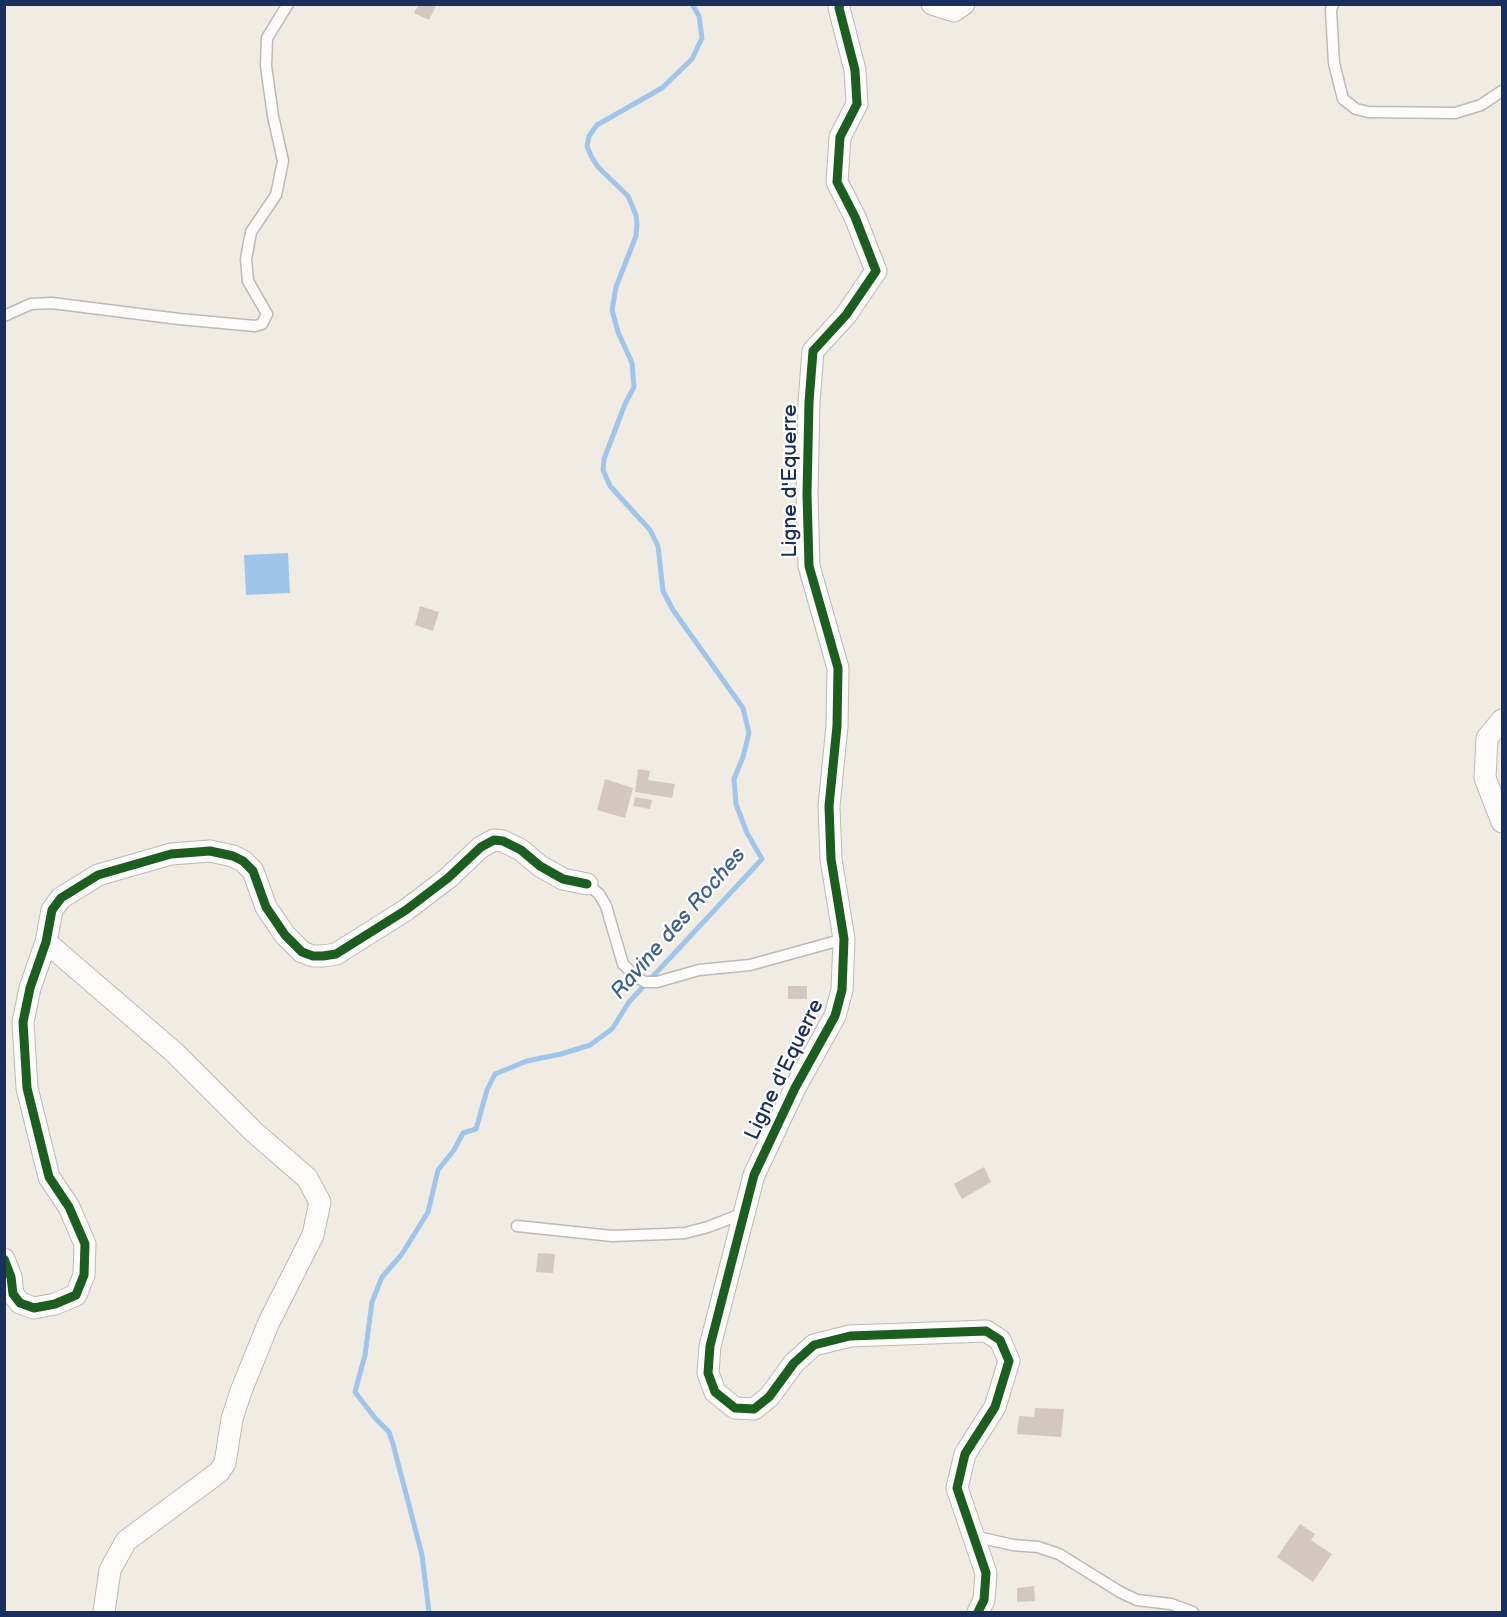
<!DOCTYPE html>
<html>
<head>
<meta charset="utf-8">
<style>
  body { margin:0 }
  #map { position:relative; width:1507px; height:1617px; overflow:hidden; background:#f0ece4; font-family:"Balsamiq Sans",sans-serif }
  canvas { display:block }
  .frame { position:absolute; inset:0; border:6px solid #1b2f5e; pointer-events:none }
</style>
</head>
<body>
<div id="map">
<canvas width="1507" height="1617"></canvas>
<div class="frame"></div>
</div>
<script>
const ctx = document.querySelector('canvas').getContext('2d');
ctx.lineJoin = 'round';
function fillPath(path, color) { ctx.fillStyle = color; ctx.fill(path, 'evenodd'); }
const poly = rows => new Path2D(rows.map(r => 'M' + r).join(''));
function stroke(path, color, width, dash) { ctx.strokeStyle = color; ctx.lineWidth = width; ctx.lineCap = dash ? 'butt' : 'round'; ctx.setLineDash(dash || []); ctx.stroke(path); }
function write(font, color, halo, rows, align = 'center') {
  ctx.font = font + ' "Balsamiq Sans",sans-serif'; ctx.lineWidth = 4.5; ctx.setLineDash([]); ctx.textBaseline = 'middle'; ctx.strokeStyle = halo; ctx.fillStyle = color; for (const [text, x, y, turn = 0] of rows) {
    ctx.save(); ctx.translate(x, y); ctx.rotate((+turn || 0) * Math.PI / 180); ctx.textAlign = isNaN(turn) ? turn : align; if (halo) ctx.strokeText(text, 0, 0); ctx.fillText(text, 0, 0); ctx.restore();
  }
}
fillPath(poly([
  [288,553,290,593,246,595,244,555]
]), '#9fc6ea');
stroke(poly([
  [429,1612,422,1555,393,1444,389,1432,375,1418,355,1392,365,1355,372,1302,382,1277,402,1254,428,1212,438,1170,454,1150,463,1133,476,1129,487,1090,495,1074,527,1061,561,1054,590,1045,612,1029,629,1002,762,859,747,833,736,804,734,779,743,757,749,733,743,708,673,610,663,591,658,546,650,530,610,486,603,470,604,459,625,404,634,387,632,363,618,332,612,310,616,287,636,236,637,224,636,215,628,196,598,167,591,156,587,146,589,136,597,125,662,88,692,59,702,38,699,16,692,4]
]), '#9fc6ea', 5);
fillPath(poly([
  [419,4,437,4,429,20,414,13],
  [420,606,439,612,433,631,415,625],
  [638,769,650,771,648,780,675,784,672,798,635,792],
  [605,779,633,788,625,818,597,810],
  [635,797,652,800,650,809,633,806],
  [788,986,807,986,807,999,788,999],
  [984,1167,991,1182,962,1199,954,1184],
  [538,1253,555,1254,553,1273,536,1272],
  [1035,1408,1064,1409,1061,1437,1017,1434,1019,1416,1034,1417],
  [1300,1524,1315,1534,1311,1540,1332,1554,1313,1582,1277,1557],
  [1034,1586,1035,1601,1017,1602,1017,1588]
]), '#d3c8bf');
const service = poly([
  [1333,4,1331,10,1334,63,1343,99,1356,109,1368,112,1455,113,1481,105,1502,91],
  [4,316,31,304,52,303,179,319,255,326,262,324,267,314,248,281,246,259,251,232,276,195,283,161,273,116,266,66,267,38,288,4],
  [587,884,599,894,606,906,623,964,636,977,645,982,657,982,699,970,750,965,844,939],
  [517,1226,612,1236,665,1234,685,1233,708,1227,744,1213],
  [973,1536,1013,1545,1038,1547,1059,1554,1120,1592,1137,1600,1171,1604,1193,1612]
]);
const minor = poly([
  [840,4,839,8,855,70,857,104,840,137,837,182,855,217,876,271,846,315,813,351,809,402,807,494,809,566,838,668,837,726,829,806,831,859,844,939,842,990,835,1016,795,1088,754,1175,710,1346,708,1373,715,1392,735,1408,754,1409,769,1397,794,1363,814,1345,850,1336,986,1331,1000,1340,1009,1361,995,1407,965,1454,957,1488,986,1573,984,1600,978,1612],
  [932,4,954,11,964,4],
  [1502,720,1487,738,1485,778,1502,822],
  [46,942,175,1053,254,1132,307,1178,320,1202,313,1235,269,1322,241,1391,232,1419,225,1463,219,1472,126,1541,110,1570,104,1612],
  [4,1259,11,1277,13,1294,20,1303,34,1308,55,1304,76,1295,84,1275,85,1244,69,1207,49,1177,27,1088,23,1022,30,988,46,942,52,910,61,898,98,875,171,854,210,851,233,856,243,861,253,871,266,907,285,935,302,952,313,956,323,956,336,954,406,910,448,878,481,847,494,840,503,841,521,850,540,866,563,879,587,884]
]);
stroke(service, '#bbbaba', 13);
stroke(minor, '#bbbaba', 23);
stroke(service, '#fdfcfb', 10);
stroke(minor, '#fdfcfb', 21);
stroke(poly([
  [840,4,839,8,855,70,857,104,840,137,837,182,855,217,876,271,846,315,813,351,809,402,807,494,809,566,838,668,837,726,829,806,831,859,844,939,842,990,835,1016,795,1088,754,1175,710,1346,708,1373,715,1392,735,1408,754,1409,769,1397,794,1363,814,1345,850,1336,986,1331,1000,1340,1009,1361,995,1407,965,1454,957,1488,986,1573,984,1600,978,1612],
  [4,1259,11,1277,13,1294,20,1303,34,1308,55,1304,76,1295,84,1275,85,1244,69,1207,49,1177,27,1088,23,1022,30,988,46,942,52,910,61,898,98,875,171,854,210,851,233,856,243,861,253,871,266,907,285,935,302,952,313,956,323,956,336,954,406,910,448,878,481,847,494,840,503,841,521,850,540,866,563,879,587,884]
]), '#1b5e20', 9);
write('21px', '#1b2f5e', '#fff', [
  ["Ligne d'Equerre",791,481,-90],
  ["Ligne d'Equerre",785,1070,-64]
]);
write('italic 22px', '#3d5e90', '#fff', [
  ["Ravine des Roches",679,924,-49]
]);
</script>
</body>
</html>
